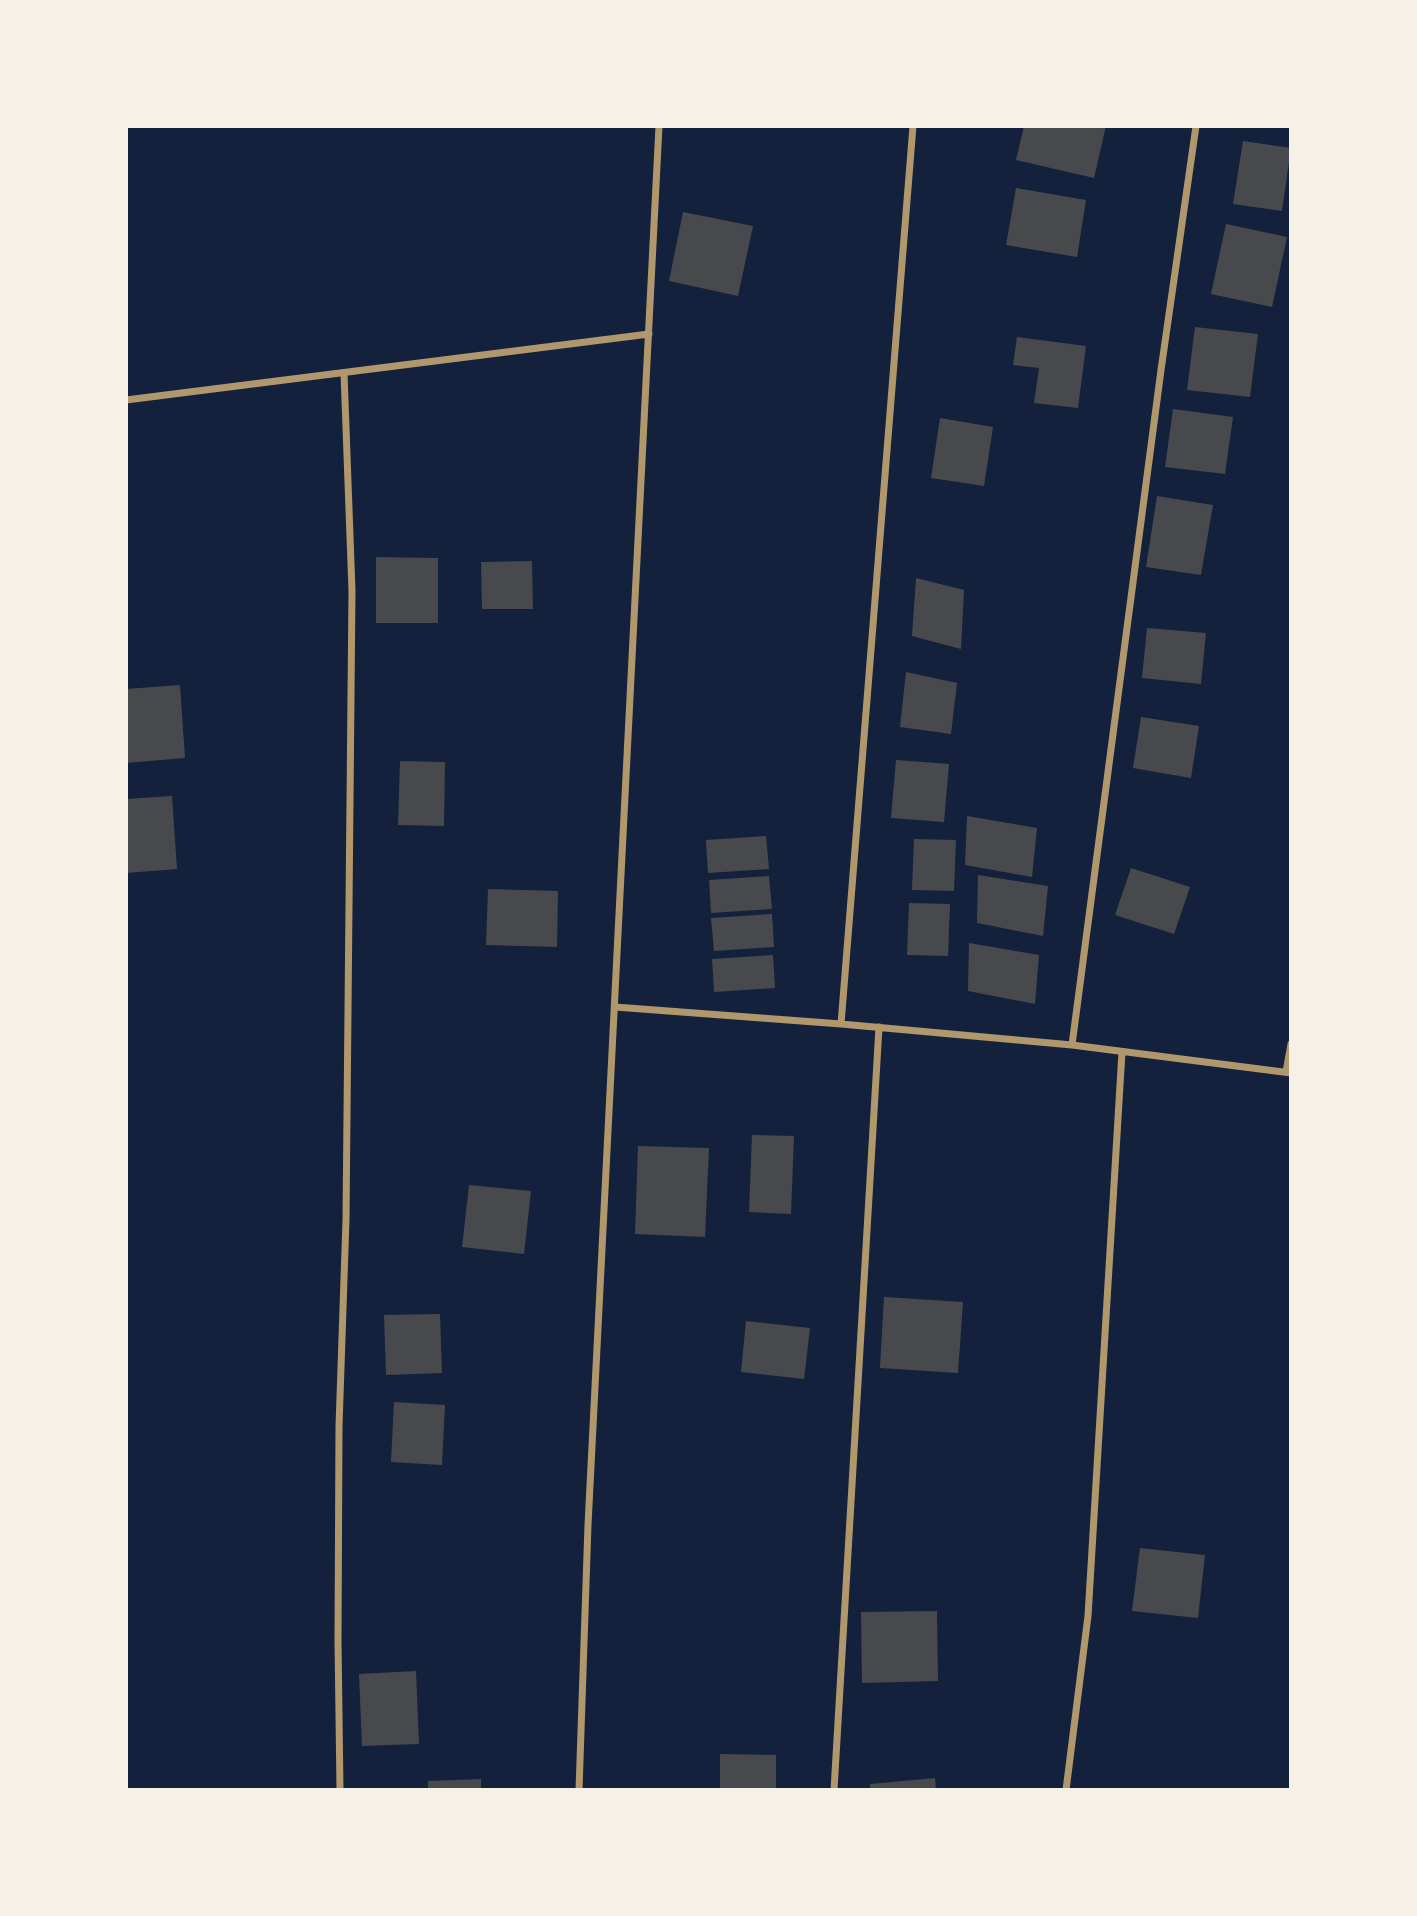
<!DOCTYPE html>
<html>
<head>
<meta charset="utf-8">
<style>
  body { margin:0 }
  #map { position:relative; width:1417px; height:1916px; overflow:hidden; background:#14213d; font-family:Quicksand,sans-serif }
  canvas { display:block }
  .frame { position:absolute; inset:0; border:128px solid #f6f1e7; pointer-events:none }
</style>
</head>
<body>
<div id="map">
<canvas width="1417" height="1916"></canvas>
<div class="frame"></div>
</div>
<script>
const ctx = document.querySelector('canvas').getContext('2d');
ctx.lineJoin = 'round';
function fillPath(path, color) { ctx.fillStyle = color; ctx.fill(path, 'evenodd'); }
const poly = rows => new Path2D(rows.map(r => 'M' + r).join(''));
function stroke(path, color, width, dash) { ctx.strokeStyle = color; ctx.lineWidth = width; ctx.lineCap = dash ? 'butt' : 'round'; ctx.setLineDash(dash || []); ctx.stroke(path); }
fillPath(poly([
  [1024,126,1106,126,1094,178,1016,160],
  [1243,141,1291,148,1282,211,1233,204],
  [1016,188,1086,200,1077,257,1006,245],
  [683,212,753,226,738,296,669,281],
  [1226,224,1287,237,1272,307,1211,294],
  [1195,327,1258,334,1250,397,1187,390],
  [1017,337,1086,346,1078,408,1034,403,1039,368,1013,365],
  [1173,409,1233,417,1225,474,1165,467],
  [940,418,993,427,984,486,931,478],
  [1157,496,1213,505,1201,575,1146,567],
  [376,557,438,558,438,623,376,623],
  [532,561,533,609,482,609,481,562],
  [916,578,964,590,961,649,912,636],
  [1147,628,1206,633,1201,684,1142,678],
  [906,672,957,683,951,734,900,727],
  [180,685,185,758,126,763,126,689],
  [1141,717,1199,726,1191,778,1133,768],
  [896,760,949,764,944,822,891,818],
  [400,761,445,762,444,826,398,825],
  [172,796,177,869,126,873,126,799],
  [967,816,1037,828,1032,877,965,865],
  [766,836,769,869,708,873,706,840],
  [914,839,956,840,954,891,912,890],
  [1131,868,1190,887,1174,934,1115,915],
  [978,875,1048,886,1043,936,977,923],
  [769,876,772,909,711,913,709,880],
  [488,889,558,891,557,947,486,945],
  [909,903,950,904,948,956,907,955],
  [772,914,774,947,714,951,711,918],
  [969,943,1039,955,1035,1004,968,991],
  [773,955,775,988,714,992,712,959],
  [752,1135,794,1136,791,1214,749,1212],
  [638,1146,709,1148,705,1237,635,1234],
  [469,1185,531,1191,524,1254,462,1247],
  [884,1297,963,1302,958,1373,880,1368],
  [440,1314,442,1373,386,1375,384,1315],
  [746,1321,810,1328,804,1379,741,1372],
  [394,1402,445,1405,442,1465,391,1462],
  [1140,1548,1205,1555,1198,1618,1132,1611],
  [937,1611,938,1681,862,1683,861,1612],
  [416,1671,419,1744,362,1746,359,1674],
  [720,1754,776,1755,776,1790,720,1790],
  [935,1778,936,1790,870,1790,870,1784],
  [481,1779,481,1790,428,1790,428,1781]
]), '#48494c');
stroke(poly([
  [126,400,649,334],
  [615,1007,841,1024,1072,1045,1291,1073],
  [841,1024,913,126],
  [1072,1045,1161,370,1196,126],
  [1286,1072,1291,1044],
  [340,1790,338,1641,339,1426,346,1220,352,591,344,373],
  [579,1790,588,1525,659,126],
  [834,1790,879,1027],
  [1066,1790,1088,1616,1122,1052]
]), '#b1986c', 7);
</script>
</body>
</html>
